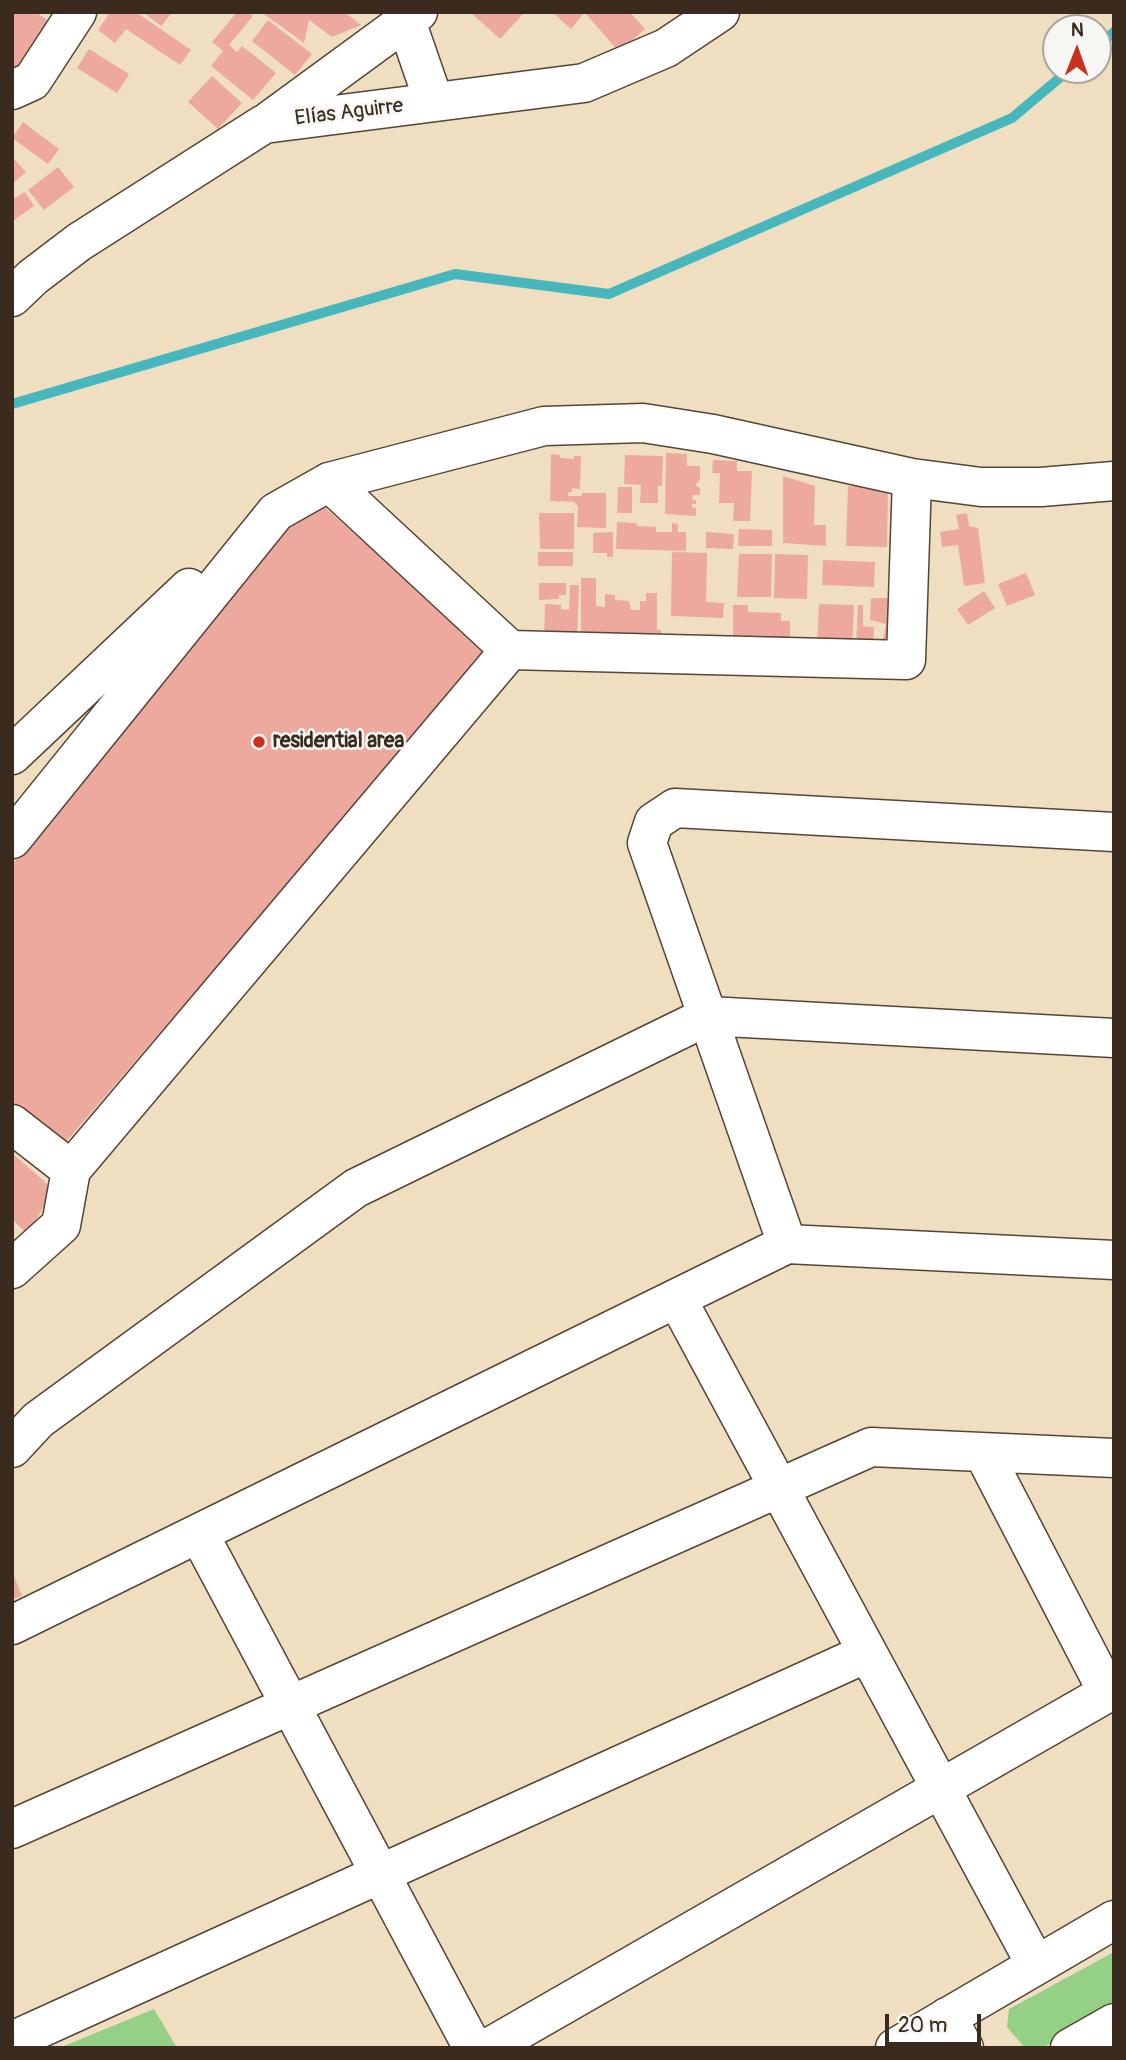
<!DOCTYPE html>
<html>
<head>
<meta charset="utf-8">
<style>
  body { margin:0 }
  #map { position:relative; width:1126px; height:2060px; overflow:hidden; background:#efdfc0; font-family:Pangolin,sans-serif }
  canvas { display:block }
  .frame { position:absolute; inset:0; border:14px solid #3b2a1e; pointer-events:none }
  .north { position:absolute; left:1042px; top:14px; width:70px; height:70px; box-sizing:border-box; background:#f6f6f2; border:2px solid #aba49d; border-radius:50%; rotate:1deg; font-size:19px; font-weight:700; line-height:28px; text-align:center; color:#3b2a1e }
  .north::after { content:''; display:block; margin:auto; width:24px; height:32px; background:#c8321e; clip-path:polygon(50% 0,100% 100%,50% 72%,0 100%) }
  .scale { position:absolute; left:885px; top:2014px; width:96px; height:32px; box-sizing:border-box; border:4px solid #3b2a1e; border-top:0; padding-left:9px; font-size:21px; line-height:24px; white-space:nowrap; color:#3b2a1e; -webkit-text-stroke:5px #f6f6f2; paint-order:stroke }
</style>
</head>
<body>
<div id="map">
<canvas width="1126" height="2060"></canvas>
<div class="frame"></div>
<div class="north">N</div>
<div class="scale">20 m</div>
</div>
<script>
const ctx = document.querySelector('canvas').getContext('2d');
ctx.lineJoin = 'round';
function fillPath(path, color) { ctx.fillStyle = color; ctx.fill(path, 'evenodd'); }
const poly = rows => new Path2D(rows.map(r => 'M' + r).join(''));
function stroke(path, color, width, dash) { ctx.strokeStyle = color; ctx.lineWidth = width; ctx.lineCap = dash ? 'butt' : 'round'; ctx.setLineDash(dash || []); ctx.stroke(path); }
function write(font, color, halo, rows, align = 'center') {
  ctx.font = font + ' Pangolin,sans-serif'; ctx.lineWidth = 5; ctx.setLineDash([]); ctx.textBaseline = 'middle'; ctx.strokeStyle = halo; ctx.fillStyle = color; for (const [text, x, y, turn = 0] of rows) {
    ctx.save(); ctx.translate(x, y); ctx.rotate((+turn || 0) * Math.PI / 180); ctx.textAlign = isNaN(turn) ? turn : align; if (halo) ctx.strokeText(text, 0, 0); ctx.fillText(text, 0, 0); ctx.restore();
  }
}
fillPath(poly([
  [1114,1952,1114,2007,1042,2048,1025,2048,1007,2027,1009,2009],
  [154,2009,177,2048,59,2048]
]), '#94d085');
stroke(poly([
  [1098,46,1114,32],
  [12,404,455,274,609,294,1012,118,1069,70]
]), '#47b7bd', 10);
fillPath(poly([
  [12,12,35,12,52,23,23,71,12,65],
  [110,12,136,12,191,50,180,65,126,29,115,43,98,30],
  [143,12,168,12,171,14,161,26],
  [237,12,248,12,253,16,229,45,237,52,242,46,276,73,253,100,211,66,223,51,212,42],
  [261,12,345,12,361,25,332,37,309,20,304,43],
  [470,12,525,12,500,39],
  [552,12,585,12,571,29],
  [588,12,630,12,645,29,619,52,586,14],
  [268,20,312,54,295,75,252,41],
  [89,49,129,74,117,93,77,68],
  [212,76,242,103,218,129,188,102],
  [23,122,59,149,48,164,12,138],
  [15,160,26,172,12,184,12,163],
  [58,167,74,187,44,210,28,190],
  [25,192,34,206,14,220,12,200],
  [666,453,687,454,687,466,700,466,700,480,695,485,700,488,700,495,693,495,692,500,696,500,696,504,692,504,692,507,696,508,696,516,665,514],
  [551,454,560,455,560,458,574,459,574,456,581,456,580,489,572,488,572,492,568,492,568,496,582,496,582,493,606,493,606,528,577,527,578,505,575,505,575,502,550,501],
  [625,455,663,456,662,486,658,486,658,503,640,503,641,485,624,484],
  [713,460,737,461,737,471,752,471,750,521,733,521,734,503,719,503,720,473,712,473],
  [783,476,815,486,814,525,826,525,826,546,783,543],
  [848,486,888,487,887,547,846,546],
  [618,487,632,487,632,513,617,513],
  [323,506,489,650,58,1151,12,1109,12,866,32,834,285,524],
  [539,513,574,513,574,549,540,549],
  [967,513,969,526,978,528,985,583,964,586,958,545,942,547,940,532,959,529,956,515],
  [617,522,636,523,637,526,656,527,656,532,672,532,672,523,678,524,678,532,686,532,686,551,616,549],
  [739,529,772,530,772,546,738,546],
  [613,532,613,557,607,557,607,553,593,553,593,533],
  [706,532,734,534,733,549,706,548],
  [538,552,573,552,573,566,538,566],
  [672,552,707,553,706,602,724,603,723,618,671,616],
  [739,554,772,554,771,597,737,597],
  [775,554,808,555,807,599,774,598],
  [823,560,875,562,874,587,822,585],
  [1026,573,1035,595,1007,606,998,584],
  [581,578,596,578,596,606,605,607,605,594,615,595,615,600,629,601,631,610,640,610,640,601,646,601,646,593,657,593,657,630,661,630,661,648,581,645],
  [539,583,566,583,566,595,559,595,559,599,539,600],
  [570,585,579,585,577,643,544,643,545,604,561,605,561,609,569,610],
  [984,591,995,608,968,625,957,609],
  [871,598,895,598,893,640,883,639,886,624,870,620],
  [819,604,854,605,852,649,817,647],
  [733,605,748,605,748,612,781,613,781,621,790,621,790,642,733,641],
  [858,605,863,605,863,626,874,627,873,646,856,645],
  [12,1153,53,1189,28,1235,12,1219],
  [12,1571,22,1596,12,1599]
]), '#eea99f');
const minor = poly([
  [406,21,434,102],
  [12,90,32,81,77,12],
  [269,121,418,12],
  [12,297,33,277,79,242,264,124,584,83,666,48,720,12],
  [329,482,510,650],
  [12,755,189,588],
  [12,839,276,512,329,482,544,426,643,423,713,434,912,478,981,487,1041,487,1114,481],
  [12,1124,71,1170,510,650,906,660,912,478],
  [787,1244,647,843,654,822,675,808,1114,832],
  [12,1269,61,1225,71,1170],
  [677,1299,1036,1965],
  [12,1448,38,1420,356,1188,708,1016,1114,1038],
  [983,1452,1108,1693],
  [199,1534,473,2048],
  [12,1625,787,1244,1114,1260],
  [12,1829,871,1447,1114,1458],
  [947,2017,964,2048],
  [12,2041,867,1653],
  [488,2048,1114,1689],
  [895,2048,1114,1920],
  [1070,2048,1114,2023]
]);
stroke(minor, '#564536', 41);
stroke(minor, '#fff', 38);
for (const [x, y, r, color] of [
  [259,742,7,"#c8321e"]
]) { const dot = new Path2D(); dot.arc(x, y, r, 0, 2 * Math.PI); ctx.fillStyle = color; ctx.fill(dot); stroke(dot, '#f6f6f2', 2.5); }
write('21px', '#3b2a1e', '#f6f6f2', [
  ["Elías Aguirre",349,113,-7]
]);
write('bold 21px', '#3b2a1e', '#f6f6f2', [
  ["residential area",273,742]
], 'left');
</script>
</body>
</html>
